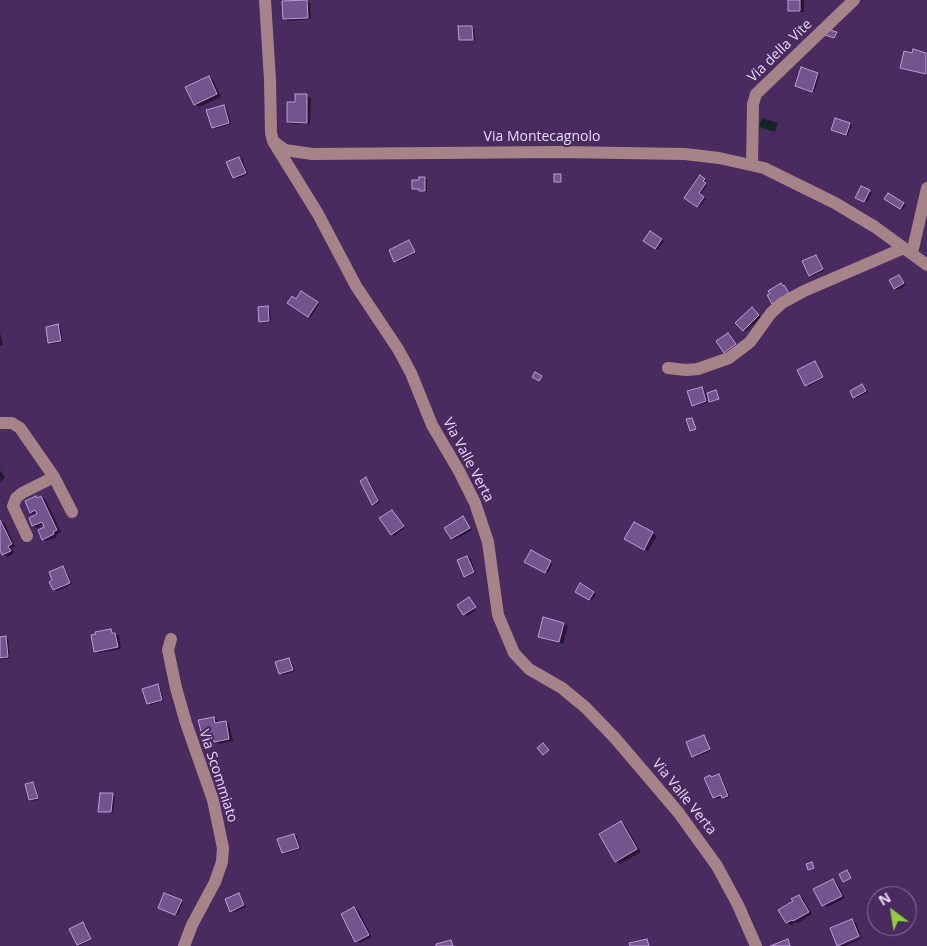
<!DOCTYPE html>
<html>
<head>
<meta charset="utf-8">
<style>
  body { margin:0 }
  #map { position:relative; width:927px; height:946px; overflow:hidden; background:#4a2b60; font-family:"Open Sans",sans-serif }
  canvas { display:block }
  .north { position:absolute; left:867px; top:886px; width:50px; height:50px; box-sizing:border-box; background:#4a2b60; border:1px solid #8a719d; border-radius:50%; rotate:329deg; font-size:14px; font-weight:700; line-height:20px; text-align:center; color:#ead9f9 }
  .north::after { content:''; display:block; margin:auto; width:18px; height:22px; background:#92cd3f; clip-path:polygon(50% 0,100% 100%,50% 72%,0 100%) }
</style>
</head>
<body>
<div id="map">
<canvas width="927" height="946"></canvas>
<div class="north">N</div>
</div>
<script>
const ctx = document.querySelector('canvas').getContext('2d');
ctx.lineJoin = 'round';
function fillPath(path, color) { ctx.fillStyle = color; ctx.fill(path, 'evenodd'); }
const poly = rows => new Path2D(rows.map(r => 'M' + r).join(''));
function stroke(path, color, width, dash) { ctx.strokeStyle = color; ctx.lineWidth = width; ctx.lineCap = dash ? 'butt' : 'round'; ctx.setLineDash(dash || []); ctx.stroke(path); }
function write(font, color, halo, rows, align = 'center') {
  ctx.font = font + ' "Open Sans",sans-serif'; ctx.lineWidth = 4.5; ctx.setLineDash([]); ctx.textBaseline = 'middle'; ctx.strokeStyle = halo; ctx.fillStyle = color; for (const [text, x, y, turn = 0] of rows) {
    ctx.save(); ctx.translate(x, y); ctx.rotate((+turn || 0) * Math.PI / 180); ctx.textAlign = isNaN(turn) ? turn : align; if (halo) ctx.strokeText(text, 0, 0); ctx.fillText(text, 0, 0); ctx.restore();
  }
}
fillPath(poly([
  [762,118,778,123,775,132,759,127]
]), '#122624');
fillPath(poly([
  [789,0,804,0,804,12,793,12,789,10],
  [306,1,310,3,311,19,288,21,284,18],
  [472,27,474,29,475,40,460,39],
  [925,54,927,55,927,75,901,67],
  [802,69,820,75,814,92,798,86],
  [209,78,213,80,221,97,199,107,195,104],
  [296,95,307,96,311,98,310,124,292,124,288,122,296,103],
  [224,106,226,107,231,124,215,129,213,127],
  [849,124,852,125,848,135,835,131],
  [239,158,242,159,248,174,236,179,234,177],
  [700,177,707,181,705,184,707,185,700,195,706,199,699,207,685,198],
  [425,178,427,179,427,192,423,192,420,189,414,188],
  [861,187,872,193,867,202,857,197],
  [889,194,906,205,903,209,886,198],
  [650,232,664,241,658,250,645,241],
  [409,242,411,243,416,253,398,262,395,261],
  [816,256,818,257,824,271,812,276,810,275],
  [899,276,906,285,898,290,895,288],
  [301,293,319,304,311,317,289,303,296,300],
  [267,308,270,309,271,322,262,323,260,321],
  [754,310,761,317,746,331,743,330],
  [58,326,60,327,63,342,52,344,50,343],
  [0,332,3,345,0,346],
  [728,335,738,346,727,353,725,352],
  [815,363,817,364,824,378,809,386,806,385],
  [862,385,868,392,857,398,854,397],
  [702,388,704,390,706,395,717,392,719,399,711,402,707,399,708,402,696,406,693,405],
  [0,470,5,478,0,482],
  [366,479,369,480,380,503,375,505,373,504],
  [41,497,45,499,61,532,56,535,57,537,47,541,43,539,46,528,44,524,37,528,33,525,37,515,31,512,38,498],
  [392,511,405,528,394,536,392,534],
  [463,518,472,530,454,540,452,538],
  [1,521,5,524,15,546,11,548,14,553,8,557,3,554,0,547],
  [634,523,657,536,648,551,626,539],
  [531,552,553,563,548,573,526,562],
  [467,557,470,558,476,573,467,577,465,576],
  [63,567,65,569,72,584,57,591,54,589],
  [580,585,596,594,592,600,577,591],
  [469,599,476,610,467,616,458,605],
  [564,624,568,626,563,644,540,636],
  [111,631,119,636,121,649,99,653,95,651],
  [5,637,8,638,10,658,0,660,0,638],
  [289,659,291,661,295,671,283,675,280,673],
  [158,686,160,687,164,701,150,705,148,703],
  [214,718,218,721,218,724,225,722,229,724,233,741,219,744,215,739,208,741,204,739],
  [704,736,706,738,711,751,696,757,693,756],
  [719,775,721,777,730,797,726,799,723,796,716,799,714,798,712,778],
  [33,783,35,784,39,799,33,801,30,800],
  [101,794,115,796,113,813,99,811],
  [621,823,625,825,641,852,620,864,616,861,600,835],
  [294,835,297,836,301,849,285,854,283,853],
  [833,880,837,883,845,898,827,907,823,905],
  [239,894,241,895,246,907,234,912,231,911],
  [799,896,803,898,812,914,798,923,796,922,791,925,786,922,794,902],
  [181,901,183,902,178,915,162,908],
  [354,908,358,910,372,937,360,943,356,941],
  [852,920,856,923,861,934,839,943,839,945,838,945],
  [83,924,86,925,92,940,80,945,78,944],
  [862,937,863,938,845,946,840,946]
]), '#0007');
const building = poly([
  [307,0,308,18,283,19,282,1,307,0],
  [788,0,800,0,800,11,788,11,788,0],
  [458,26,472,26,473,40,459,40,458,26],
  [827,29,837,32,834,38,825,35,827,29],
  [913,49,926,53,926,74,900,68,904,51,912,53,913,49],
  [801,67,818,73,812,92,795,86,801,67],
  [209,76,217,94,194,105,185,87,209,76],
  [295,94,307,94,307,123,287,122,287,102,295,102,295,94],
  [224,105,229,123,212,128,206,110,224,105],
  [835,118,850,123,846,135,831,130,835,118],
  [239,157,246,173,233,178,226,162,239,157],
  [554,174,561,174,561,182,554,182,554,174],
  [700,175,705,179,703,181,706,183,699,193,704,197,697,207,684,198,700,175],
  [419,177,425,177,425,191,419,191,419,189,412,189,412,180,419,180,419,177],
  [861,186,870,190,864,202,855,198,861,186],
  [888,193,904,203,900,209,884,199,888,193],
  [650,231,662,239,655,249,643,241,650,231],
  [409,240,415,252,394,262,389,250,409,240],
  [816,255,823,269,809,276,802,261,816,255],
  [899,275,904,283,894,289,889,280,899,275],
  [781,283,783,286,784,285,789,293,772,304,767,295,770,294,768,291,781,283],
  [301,291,318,302,308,317,287,303,292,296,296,299,301,291],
  [268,306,269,321,259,322,258,307,268,306],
  [752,307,759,315,743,331,735,323,752,307],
  [58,324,61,341,48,343,46,327,58,324],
  [728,333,736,344,724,353,716,341,728,333],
  [815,361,823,377,805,386,797,370,815,361],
  [535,372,542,376,539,381,532,377,535,372],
  [862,384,866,391,853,398,850,391,862,384],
  [702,387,706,401,692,406,687,391,702,387],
  [716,390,719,399,709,402,707,393,716,390],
  [692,418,696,429,690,431,686,419,692,418],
  [366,477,378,501,372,505,360,481,366,477],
  [36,496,37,498,41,496,57,530,53,532,54,534,42,540,38,530,44,527,42,522,32,526,29,518,37,514,35,510,30,513,25,501,36,496],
  [392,510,404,526,391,535,379,518,392,510],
  [463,516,470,528,451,539,444,528,463,516],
  [0,520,12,544,8,546,11,551,2,555,0,550,0,520],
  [634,522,653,532,644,550,624,539,634,522],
  [531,550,551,561,545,573,524,562,531,550],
  [467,556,474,572,464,577,457,560,467,556],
  [63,566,70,583,53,590,49,582,52,580,49,572,63,566],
  [580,583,594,592,589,600,575,592,580,583],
  [469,597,476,607,463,615,457,605,469,597],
  [543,617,564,623,559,642,538,637,543,617],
  [111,629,112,633,115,633,118,647,94,652,91,635,96,634,95,632,111,629],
  [6,636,8,657,0,658,0,637,6,636],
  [289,658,293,670,279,674,275,662,289,658],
  [158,684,162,700,147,704,142,689,158,684],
  [214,717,215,723,226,721,229,739,214,742,213,737,203,739,198,720,214,717],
  [704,735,710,749,692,757,686,742,704,735],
  [543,743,549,750,543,755,537,748,543,743],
  [719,774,728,796,722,798,721,795,713,798,704,778,710,775,711,777,719,774],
  [33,782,38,798,29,800,25,784,33,782],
  [100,793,113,793,111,812,98,812,100,793],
  [621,821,637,849,615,862,599,834,621,821],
  [294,834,299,848,282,853,277,839,294,834],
  [812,862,814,868,808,870,806,864,812,862],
  [847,870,851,878,843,882,839,874,847,870],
  [833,879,842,896,822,906,813,889,833,879],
  [164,893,182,900,175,915,158,908,164,893],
  [239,893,244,905,230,912,225,899,239,893],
  [799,895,809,912,793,921,792,920,786,923,778,910,793,901,791,899,799,895],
  [354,907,369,935,355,942,341,914,354,907],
  [852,919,859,936,837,946,830,928,852,919],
  [83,922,91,939,77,945,69,929,83,922],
  [647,939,649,946,630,946,629,943,647,939],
  [788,939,790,946,770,946,788,939],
  [451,940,453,946,436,946,436,944,451,940]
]);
fillPath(building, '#74548d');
stroke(building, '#be9cda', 1);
stroke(poly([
  [265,0,270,80,271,133,273,141,285,150,312,154,560,152,685,154,719,158,764,168,835,203,875,227,927,265],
  [273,141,318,214,356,286,398,349,411,373,432,425,459,471,475,503,488,542,498,615,514,653,529,669,562,688,585,707,615,738,678,812,717,866,738,905,756,946],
  [752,165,753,104,756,94,854,0],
  [912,253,927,188],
  [668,368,686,370,698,369,729,358,750,342,771,313,782,303,804,291,904,248],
  [0,423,12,423,20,428,54,477],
  [27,536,13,506,16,498,22,493,54,477,72,512],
  [171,639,168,650,176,688,186,723,213,800,223,848,222,862,215,882,192,925,184,946]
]), '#a68388', 12);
write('14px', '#ead9f9', '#4a2b60', [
  ["Via della Vite",780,51,-44],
  ["Via Montecagnolo",542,137],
  ["Via Valle Verta",468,460,62],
  ["Via Scommiato",218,776,72],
  ["Via Valle Verta",684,797,51]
]);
</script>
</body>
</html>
